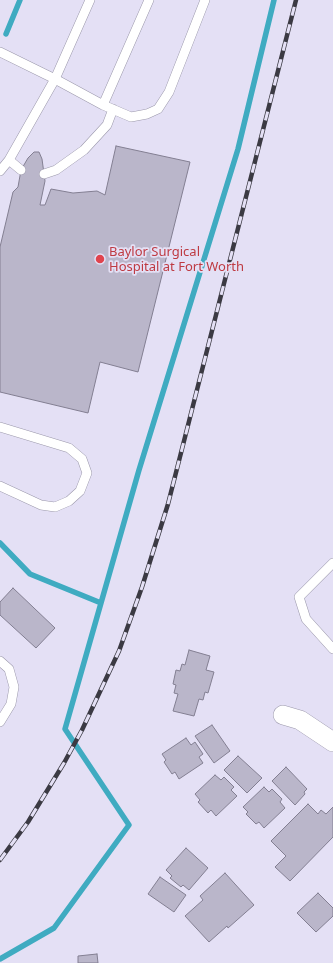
<!DOCTYPE html>
<html>
<head>
<meta charset="utf-8">
<style>
  body { margin:0 }
  canvas { display:block; background:#e4e0f5 }
</style>
</head>
<body>
<canvas width="333" height="963"></canvas>
<script>
const ctx = document.querySelector('canvas').getContext('2d');
ctx.lineJoin = 'round';
const poly = rows => new Path2D(rows.map(r => 'M' + r).join(''));
function stroke(path, color, width, dash) { ctx.strokeStyle = color; ctx.lineWidth = width; ctx.lineCap = dash ? 'butt' : 'round'; ctx.setLineDash(dash || []); ctx.stroke(path); }
function fillPath(path, color) { ctx.fillStyle = color; ctx.fill(path, 'evenodd'); }
function write(font, color, halo, rows, align = 'center') {
  ctx.font = font + ' "Noto Sans",sans-serif'; ctx.lineWidth = 3.5; ctx.setLineDash([]); ctx.textBaseline = 'middle'; ctx.strokeStyle = halo; ctx.fillStyle = color; for (const [text, x, y, turn = 0] of rows) {
    ctx.save(); ctx.translate(x, y); ctx.rotate((+turn || 0) * Math.PI / 180); ctx.textAlign = isNaN(turn) ? turn : align; if (halo) ctx.strokeText(text, 0, 0); ctx.fillText(text, 0, 0); ctx.restore();
  }
}
stroke(poly([
  [6,34,20,0],
  [0,543,30,574,101,603,65,729,129,825,54,928,0,959],
  [101,603,139,470,238,149,274,0]
]), '#3fabc1', 5.5);
const building = poly([
  [116,146,190,162,138,372,100,362,88,413,0,392,0,247,13,192,18,187,21,170,28,158,34,152,39,152,42,159,45,181,40,205,45,205,51,189,73,193,97,191,105,195,116,146],
  [13,588,55,628,36,648,0,615,0,602,13,588],
  [189,650,210,656,206,670,214,672,208,693,205,692,203,700,199,699,194,716,173,711,178,694,174,693,176,685,173,684,176,670,180,671,182,664,185,665,189,650],
  [212,725,230,751,214,763,195,736,212,725],
  [186,738,191,745,195,742,203,754,199,757,203,763,179,779,175,772,172,774,164,762,166,760,162,754,186,738],
  [238,756,262,778,247,793,224,770,238,756],
  [286,767,307,789,304,792,305,794,295,805,272,781,286,767],
  [215,775,221,780,224,777,234,787,231,790,237,796,216,816,211,810,208,813,198,802,200,800,195,794,215,775],
  [264,787,269,792,272,789,282,799,280,802,285,808,264,828,259,822,256,824,246,814,248,812,243,807,264,787],
  [308,804,318,814,321,810,326,814,333,807,333,837,290,881,275,867,286,856,271,841,308,804],
  [186,848,208,868,189,890,183,885,181,887,170,878,172,876,166,870,186,848],
  [225,873,254,905,228,928,227,926,209,942,185,916,203,900,200,896,225,873],
  [160,877,186,895,174,912,148,894,160,877],
  [318,893,333,908,333,916,316,932,297,913,318,893],
  [97,954,98,963,78,963,78,956,97,954]
]);
fillPath(building, '#bab6ca');
stroke(building, '#837f92', 1);
const lane = poly([
  [0,52,55,79,103,105,131,117,147,114,158,109,169,92,205,0],
  [103,105,149,0],
  [9,160,21,170],
  [0,171,9,160,55,79,90,0],
  [44,174,56,170,84,150,107,125,113,109],
  [0,427,69,448,82,459,87,473,80,491,69,501,55,507,41,505,0,486],
  [333,563,299,597,306,619,333,649],
  [0,661,9,669,14,687,11,704,0,722]
]);
const street = poly([
  [283,715,300,720,333,742]
]);
stroke(lane, '#9b98ab', 10);
stroke(street, '#9b98ab', 20);
stroke(lane, '#fff', 9);
stroke(street, '#fff', 19);
const rail = poly([
  [0,860,28,822,64,763,82,730,119,651,142,587,168,504,296,0]
]);
stroke(rail, '#3b3a43', 4.5);
stroke(rail, '#e4e0f5', 3, [9]);
for (const [x, y, r, color] of [
  [100,259,5,"#e0444e"]
]) { const dot = new Path2D(); dot.arc(x, y, r, 0, 2 * Math.PI); ctx.fillStyle = color; ctx.fill(dot); stroke(dot, '#e4e0f5', 1.5); }
write('13px', '#be3a42', '#e4e0f5', [
  ["Baylor Surgical",109,252],
  ["Hospital at Fort Worth",109,267]
], 'left');
</script>
</body>
</html>
